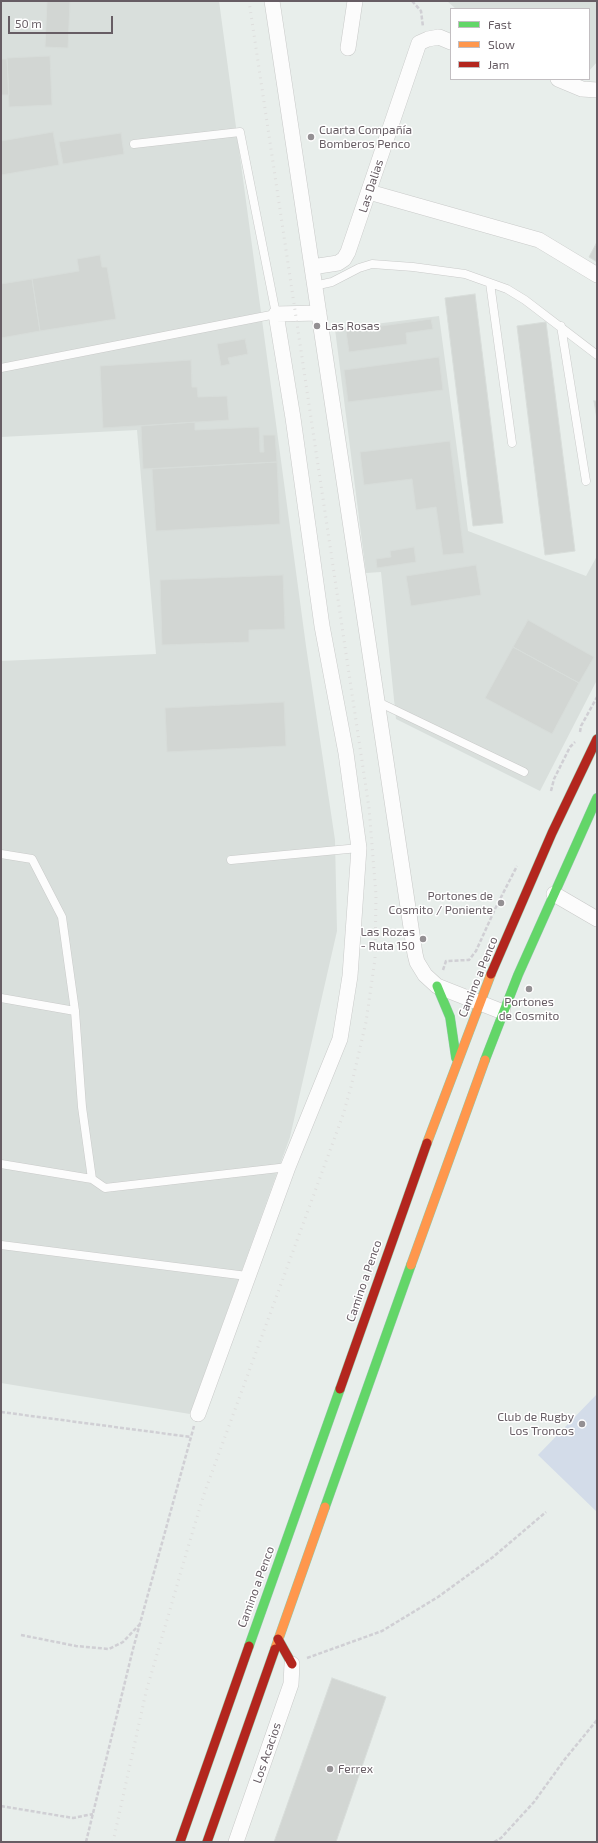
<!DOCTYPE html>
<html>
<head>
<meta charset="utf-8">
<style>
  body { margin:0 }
  #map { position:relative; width:598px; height:1843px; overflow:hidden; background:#e8eeeb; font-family:"Exo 2",sans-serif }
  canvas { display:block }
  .frame { position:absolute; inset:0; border:2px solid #675d64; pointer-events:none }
  .legend { position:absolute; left:450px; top:8px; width:140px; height:72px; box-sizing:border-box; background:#fff; border:1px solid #c2bec1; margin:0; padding:5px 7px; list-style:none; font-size:12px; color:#675d64 }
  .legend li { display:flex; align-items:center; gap:8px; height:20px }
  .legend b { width:20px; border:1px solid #c2bec1 }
  .scale { position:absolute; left:8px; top:16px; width:105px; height:18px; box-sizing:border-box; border:2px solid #675d64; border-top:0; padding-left:5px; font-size:12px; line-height:14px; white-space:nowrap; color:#675d64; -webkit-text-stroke:3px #fff; paint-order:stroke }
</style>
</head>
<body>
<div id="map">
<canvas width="598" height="1843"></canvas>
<div class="frame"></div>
<ul class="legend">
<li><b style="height:5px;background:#63d668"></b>Fast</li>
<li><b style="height:5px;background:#ff974d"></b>Slow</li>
<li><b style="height:5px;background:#b3261e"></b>Jam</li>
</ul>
<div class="scale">50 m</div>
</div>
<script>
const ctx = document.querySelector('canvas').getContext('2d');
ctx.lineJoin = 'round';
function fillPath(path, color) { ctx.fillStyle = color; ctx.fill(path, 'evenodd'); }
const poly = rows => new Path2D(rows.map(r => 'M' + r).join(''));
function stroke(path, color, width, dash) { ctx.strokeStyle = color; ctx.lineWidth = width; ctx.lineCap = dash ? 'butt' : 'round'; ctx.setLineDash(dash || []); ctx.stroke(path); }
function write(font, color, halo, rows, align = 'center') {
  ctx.font = font + ' "Exo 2",sans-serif'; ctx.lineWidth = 3; ctx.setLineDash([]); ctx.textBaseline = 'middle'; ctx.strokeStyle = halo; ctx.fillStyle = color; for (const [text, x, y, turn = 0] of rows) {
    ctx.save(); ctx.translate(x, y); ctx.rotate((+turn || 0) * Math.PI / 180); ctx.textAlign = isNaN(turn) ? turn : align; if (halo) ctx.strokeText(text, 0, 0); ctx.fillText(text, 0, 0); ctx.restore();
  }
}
fillPath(poly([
  [1,1,219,1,306,646,335,840,337,931,290,1137,190,1414,1,1383,1,661,156,654,137,430,1,437],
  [439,316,468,531,586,576,597,556,597,680,540,791,396,719,381,572,366,573,335,329]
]), '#d9dfdc');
fillPath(poly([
  [447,1,597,1,597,62,589,71,589,9,456,9]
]), '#d8dfdb');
fillPath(poly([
  [597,1394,597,1512,538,1455]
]), '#d3dce9');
const building = poly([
  [47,1,70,1,68,48,45,47,47,1],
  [50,56,52,105,9,107,7,58,50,56],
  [1,59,7,59,9,95,1,95,1,59],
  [53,132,59,165,1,175,1,141,53,132],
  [121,133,124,154,63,164,59,142,121,133],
  [597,242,597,262,589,257,597,242],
  [100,255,102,267,107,267,116,319,40,331,32,279,79,271,77,259,100,255],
  [32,279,40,331,1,338,1,284,32,279],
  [475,294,503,523,473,526,445,298,475,294],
  [431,319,433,329,406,333,407,344,349,352,346,331,431,319],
  [546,322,575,551,545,555,517,326,546,322],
  [245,339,248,354,228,358,230,364,221,366,217,344,245,339],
  [439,357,443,390,348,402,344,370,439,357],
  [191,360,192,387,197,387,198,397,227,396,229,420,103,428,100,366,191,360],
  [594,401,597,401,597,419,594,401],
  [195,422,195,430,259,427,260,452,264,452,263,435,275,435,277,462,143,469,141,426,195,422],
  [450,441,464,553,443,555,436,507,416,510,412,479,364,485,360,452,450,441],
  [277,462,280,524,156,531,152,469,277,462],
  [414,547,416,562,377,568,376,559,391,557,390,551,414,547],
  [476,565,481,595,411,606,406,576,476,565],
  [283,575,285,629,249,630,249,642,162,645,160,580,283,575],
  [528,620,594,657,579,683,513,647,528,620],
  [513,647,579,683,552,734,485,698,513,647],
  [284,702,286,746,167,752,165,708,284,702],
  [332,1678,386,1697,336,1842,274,1842,332,1678]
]);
fillPath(building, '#d2d6d3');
stroke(building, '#d8ddda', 1);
const lane = poly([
  [490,283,512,443],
  [314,286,332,282,359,268,372,264,413,267,465,274,507,289,525,300,597,355],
  [561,326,586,481],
  [1,368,276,314,240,132,134,144],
  [376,701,524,772],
  [1,854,32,859,62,917,75,1011,82,1107,92,1179,105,1188,288,1167],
  [231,860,359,848],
  [1,998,75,1011],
  [1,1164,92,1179],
  [1,1245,247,1276]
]);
const street = poly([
  [272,1,415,954,417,962,425,975,437,986,503,1012],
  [348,48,355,1],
  [558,79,582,89,597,90],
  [369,192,539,240,597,275],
  [312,267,338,263,344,259,348,252,419,43,428,39,439,37,451,42],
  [554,894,597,919],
  [198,1414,288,1167,340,1039,350,976,359,848,346,753,322,626,293,418,276,314,319,313],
  [236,1842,291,1684,292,1664]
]);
const fast = poly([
  [437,986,450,1017,456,1058],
  [485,1060,518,975,597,798],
  [325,1507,411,1265],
  [249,1646,340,1389]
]);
const slow = poly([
  [427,1143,491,974],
  [411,1265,485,1060],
  [275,1649,325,1507]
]);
const jam = poly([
  [491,974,552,833,597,739],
  [340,1389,427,1143],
  [278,1639,292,1664],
  [180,1842,249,1646],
  [207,1842,275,1649]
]);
stroke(lane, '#c9cac9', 9);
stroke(street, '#c9cac9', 16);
stroke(fast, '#94c6a9', 10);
stroke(slow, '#94c6a9', 10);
stroke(jam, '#94c6a9', 10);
stroke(poly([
  [412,1,421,11,423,27],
  [580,732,581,726,597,697],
  [551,791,554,779,570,747,575,742],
  [443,970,446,961,469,960,476,951,495,909,517,866],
  [1,1412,191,1437],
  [21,1635,76,1646,109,1649,123,1642,140,1624],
  [307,1658,382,1631,438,1597,493,1557,546,1512],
  [1,1806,73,1818,93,1814],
  [86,1842,133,1649,194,1426],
  [494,1842,501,1838,534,1802,565,1759,597,1720]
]), '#d0cfd4', 2.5, [4, 2]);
stroke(lane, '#fcfcfc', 8);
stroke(street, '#fcfcfc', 15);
stroke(fast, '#63d668', 9);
stroke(slow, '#ff974d', 9);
stroke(jam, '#b3261e', 9);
stroke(poly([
  [113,1842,146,1692,189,1544,204,1494,343,1115,351,1087,366,1022,375,959,376,895,369,808,249,1]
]), '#dededd', 3, [1, 5]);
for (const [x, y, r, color] of [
  [311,137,4,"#949093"],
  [317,326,4,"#949093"],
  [501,903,4,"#949093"],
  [423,939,4,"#949093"],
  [529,989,4,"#949093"],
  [582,1424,4,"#949093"],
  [330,1769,4,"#949093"]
]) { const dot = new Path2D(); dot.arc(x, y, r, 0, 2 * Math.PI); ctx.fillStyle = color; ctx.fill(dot); stroke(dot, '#fff', 1.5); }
write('12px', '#675d64', '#fff', [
  ["Cuarta Compañía",319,130],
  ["Bomberos Penco",319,144],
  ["Las Rosas",325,326],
  ["Portones de",493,896,"right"],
  ["Cosmito / Poniente",493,910,"right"],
  ["Las Rozas",415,932,"right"],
  ["- Ruta 150",415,946,"right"],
  ["Portones",529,1002,"center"],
  ["de Cosmito",529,1016,"center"],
  ["Club de Rugby",574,1417,"right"],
  ["Los Troncos",574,1431,"right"],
  ["Ferrex",338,1769]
], 'left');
write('12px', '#675d64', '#fff', [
  ["Las Dalias",371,186,-72],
  ["Camino a Penco",478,977,-68],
  ["Camino a Penco",364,1281,-71],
  ["Camino a Penco",256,1587,-70],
  ["Los Acacios",267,1753,-71]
]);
</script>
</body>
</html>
